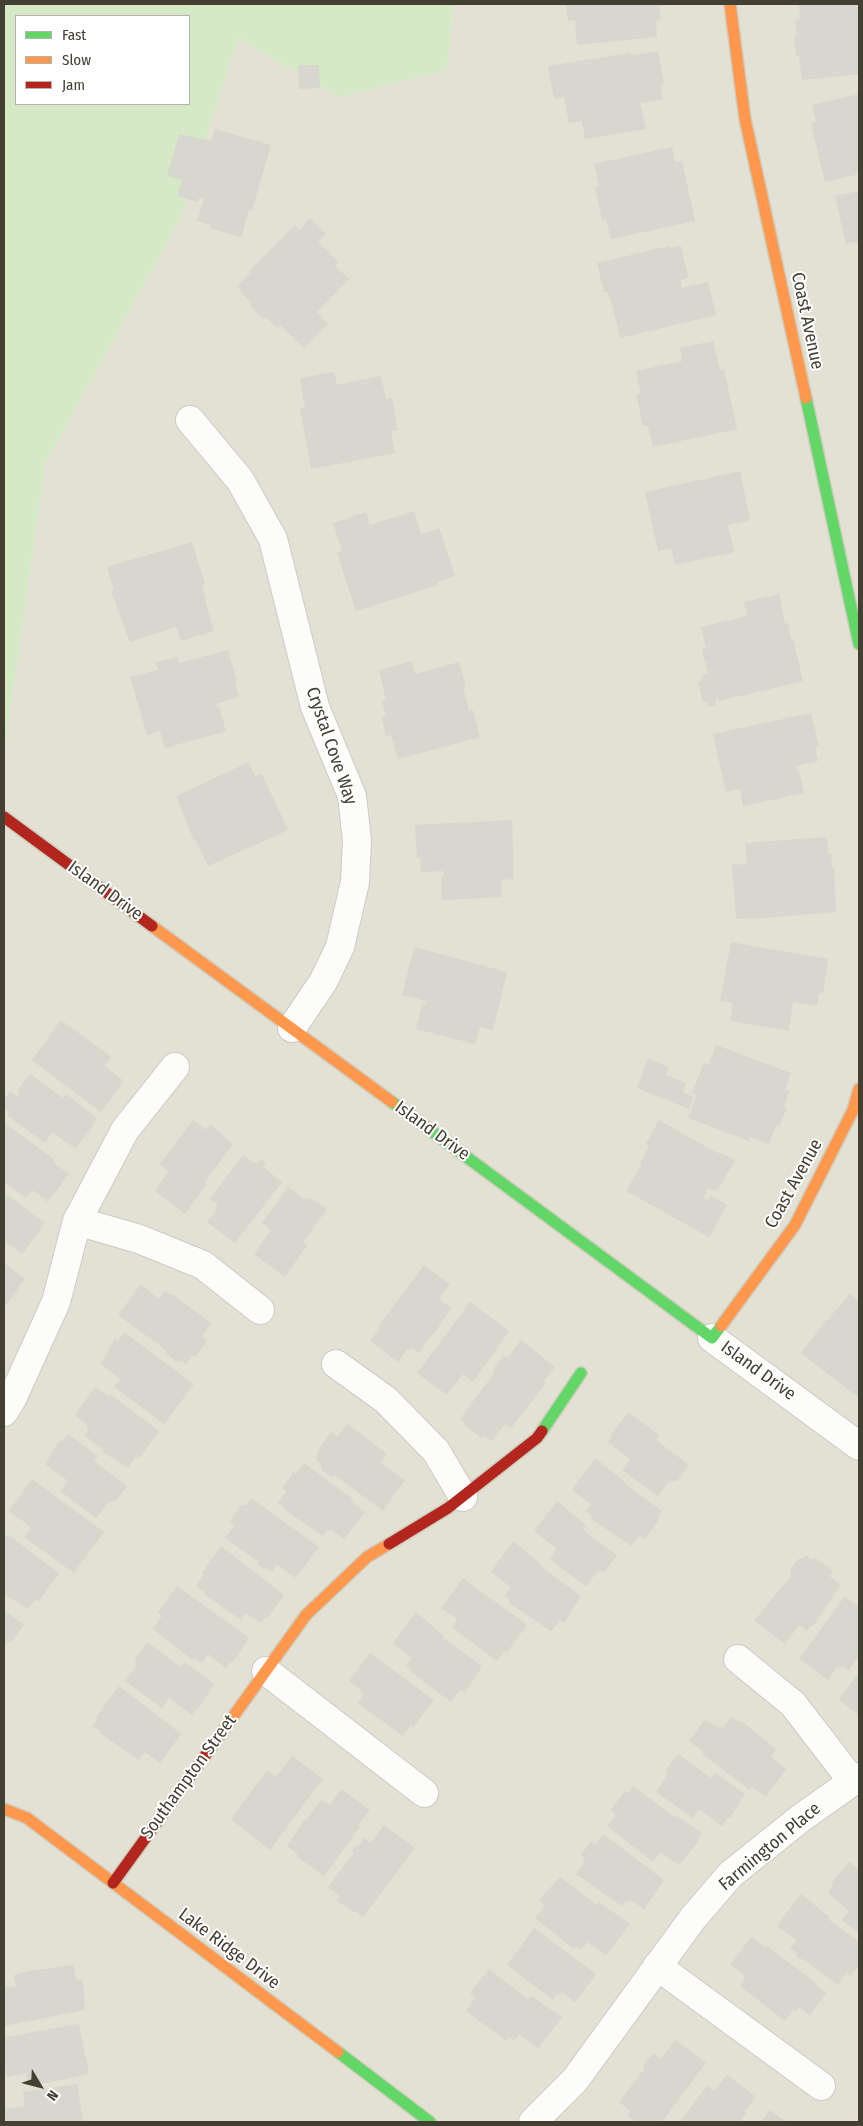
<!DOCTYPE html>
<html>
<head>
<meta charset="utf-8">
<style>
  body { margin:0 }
  #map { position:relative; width:863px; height:2126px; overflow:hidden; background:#eeede6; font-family:"Fira Sans Condensed",sans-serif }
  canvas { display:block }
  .frame { position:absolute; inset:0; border:5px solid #434033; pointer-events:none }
  .legend { position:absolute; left:15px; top:15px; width:175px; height:90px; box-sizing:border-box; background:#fff; border:1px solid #b4b3ad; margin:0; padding:6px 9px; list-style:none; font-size:15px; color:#434033 }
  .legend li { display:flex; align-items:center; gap:10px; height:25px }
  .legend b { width:25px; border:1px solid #b4b3ad }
  .north { position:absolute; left:15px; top:2061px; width:50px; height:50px; -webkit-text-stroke:4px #fff; paint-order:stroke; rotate:127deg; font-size:14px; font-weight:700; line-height:20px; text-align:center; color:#434033 }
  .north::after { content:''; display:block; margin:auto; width:18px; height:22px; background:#434033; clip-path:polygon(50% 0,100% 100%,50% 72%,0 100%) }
</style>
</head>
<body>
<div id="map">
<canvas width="863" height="2126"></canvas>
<div class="frame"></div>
<ul class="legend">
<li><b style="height:6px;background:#63d668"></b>Fast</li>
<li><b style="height:6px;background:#ff974d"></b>Slow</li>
<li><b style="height:6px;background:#b3261e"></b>Jam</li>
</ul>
<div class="north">N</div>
</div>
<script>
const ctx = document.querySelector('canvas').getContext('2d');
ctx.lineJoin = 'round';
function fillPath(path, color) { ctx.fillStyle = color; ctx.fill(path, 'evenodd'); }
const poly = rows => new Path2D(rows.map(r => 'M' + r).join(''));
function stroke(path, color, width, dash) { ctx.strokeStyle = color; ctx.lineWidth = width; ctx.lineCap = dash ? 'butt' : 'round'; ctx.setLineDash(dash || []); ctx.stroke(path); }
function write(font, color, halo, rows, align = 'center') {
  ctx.font = font + ' "Fira Sans Condensed",sans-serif'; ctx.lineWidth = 4; ctx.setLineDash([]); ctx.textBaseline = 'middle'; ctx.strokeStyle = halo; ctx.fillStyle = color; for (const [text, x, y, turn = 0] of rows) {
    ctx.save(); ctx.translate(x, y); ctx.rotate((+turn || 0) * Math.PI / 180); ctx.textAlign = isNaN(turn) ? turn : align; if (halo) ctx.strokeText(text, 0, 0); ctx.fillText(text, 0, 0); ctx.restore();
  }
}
fillPath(poly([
  [453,4,859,4,859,2122,4,2122,4,756,45,464,180,219,238,38,339,97,447,70]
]), '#e2e1d3');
fillPath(poly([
  [4,4,453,4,447,70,339,97,238,38,180,219,45,464,4,756],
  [16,16,189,16,189,104,16,104]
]), '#d5e9c6');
fillPath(poly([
  [566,4,659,4,661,20,656,21,657,37,577,45,575,20,568,21],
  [799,4,859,4,859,74,802,80,799,56,796,56,794,36,797,36,795,20,800,19],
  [658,51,664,84,660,85,663,99,640,103,646,129,585,139,582,121,569,123,564,97,554,99,548,66,629,53,630,55],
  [298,65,319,65,320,88,299,89],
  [859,94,859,174,825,182,811,123,816,122,812,105],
  [215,129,271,145,252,211,249,210,241,237,210,228,211,225,197,221,204,198,200,197,197,202,177,196,182,180,167,176,179,134,211,141],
  [672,147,675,162,682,161,695,221,611,239,606,219,602,220,595,188,599,186,594,164],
  [859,191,859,242,846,244,835,196],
  [310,218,326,234,318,242,339,262,335,266,349,279,317,312,328,324,304,348,280,325,278,328,266,317,263,319,250,306,252,304,239,290,241,288,237,286,250,273,249,271,295,225,299,230],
  [669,246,670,248,681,246,688,277,680,280,682,288,708,282,716,315,620,338,613,307,608,292,604,292,597,263],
  [713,341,720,370,724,369,737,429,653,447,648,426,643,426,636,394,641,394,636,371,682,361,680,348],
  [334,372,337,385,381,376,386,399,392,398,398,430,391,431,395,453,311,469,300,408,305,408,300,378],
  [740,471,750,520,728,525,734,552,675,565,671,548,658,551,645,492],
  [414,511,421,534,439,528,455,576,437,582,438,585,356,611,337,553,342,551,333,523,366,512,370,525],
  [192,542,205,584,202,585,206,600,205,601,214,631,181,641,176,627,130,642,111,591,114,590,107,567],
  [779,594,785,624,788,623,791,639,793,639,803,681,719,701,718,699,715,700,716,705,708,707,707,701,703,702,698,682,702,681,700,676,708,674,702,649,706,648,701,627,747,616,744,602],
  [228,650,237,682,235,683,239,697,216,704,217,708,219,707,226,731,165,748,160,731,147,735,130,677,158,670,155,662,177,657,179,663],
  [412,661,415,674,459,662,466,687,463,687,469,711,473,710,480,737,398,759,391,735,386,736,382,718,386,716,382,701,386,700,379,670],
  [811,713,819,746,815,747,818,761,796,766,797,771,799,771,804,793,743,806,740,789,726,792,713,734],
  [249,762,255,777,262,774,288,830,208,866,196,840,194,841,176,796],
  [512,820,514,879,501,880,502,897,442,900,441,877,444,877,444,871,421,872,420,858,417,858,415,825],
  [827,837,828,854,831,854,832,867,834,867,836,912,750,919,750,918,736,919,732,865,747,864,745,843],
  [731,942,828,959,823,993,819,993,817,1006,793,1002,789,1031,730,1021,733,1003,720,1001],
  [414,947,507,972,493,1030,480,1027,475,1044,416,1029,422,1004,426,1005,426,1001,402,995],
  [61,1020,111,1057,104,1066,124,1081,101,1112,32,1060],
  [716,1045,791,1073,785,1090,789,1091,784,1107,787,1108,779,1126,776,1125,769,1144,750,1137,749,1141,688,1118,697,1095,692,1093,704,1063,709,1064],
  [648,1058,669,1067,666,1075,686,1083,683,1092,693,1097,689,1109,637,1088],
  [30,1074,63,1098,66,1094,97,1118,91,1126,93,1127,75,1148,52,1132,45,1143,7,1115,9,1112,4,1108,4,1100,10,1091,19,1098,18,1090],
  [193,1120,206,1130,210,1124,233,1144,205,1182,207,1184,185,1214,155,1191,169,1171,160,1164],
  [659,1120,719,1154,719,1152,735,1160,717,1191,708,1188,703,1198,708,1200,711,1196,727,1205,709,1237,626,1191,642,1164,640,1163,649,1146,646,1144],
  [6,1124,55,1160,54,1163,69,1174,48,1202,34,1191,31,1191,26,1198,6,1183,4,1183,4,1127],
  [243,1155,254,1163,256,1161,258,1163,261,1159,266,1163,263,1167,282,1182,235,1243,207,1222,217,1209,216,1207,218,1205,210,1199],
  [288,1187,304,1199,311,1198,327,1209,303,1242,307,1245,285,1277,254,1254,271,1230,262,1223],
  [4,1193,45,1223,22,1254,4,1241],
  [4,1263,25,1279,18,1287,20,1288,4,1307],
  [424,1265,450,1284,440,1297,442,1298,440,1300,451,1308,434,1334,433,1333,419,1353,411,1348,410,1351,407,1349,398,1362,370,1341,380,1328,378,1327],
  [141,1284,159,1299,165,1291,170,1295,172,1294,211,1323,202,1336,207,1341,196,1356,191,1356,186,1364,182,1361,177,1362,166,1354,166,1350,118,1315],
  [850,1293,859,1302,859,1398,801,1353,827,1319,828,1320,838,1307,839,1308],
  [470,1302,509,1331,473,1382,463,1374,447,1395,417,1373],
  [124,1332,194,1384,164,1424,114,1387,121,1379,101,1364,115,1339,118,1341],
  [521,1340,555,1367,544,1381,546,1383,511,1428,505,1424,491,1441,484,1436,482,1438,464,1425,465,1423,460,1419,495,1372,494,1368,503,1356,508,1357],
  [95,1387,109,1397,111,1395,159,1431,139,1458,136,1456,128,1468,103,1452,104,1450,84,1435,89,1429,86,1426,87,1425,75,1415],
  [629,1412,659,1435,656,1440,689,1465,677,1481,669,1481,658,1496,622,1470,630,1459,608,1442,613,1435,611,1434],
  [347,1424,386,1453,381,1463,405,1480,383,1511,336,1476,331,1477,321,1469,321,1463,316,1459,319,1449,331,1432,337,1437],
  [68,1434,98,1456,94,1461,127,1486,116,1501,109,1502,96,1518,60,1491,68,1481,45,1464,60,1440,62,1442],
  [595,1458,624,1481,623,1482,662,1511,658,1517,658,1521,645,1539,640,1535,632,1546,590,1518,592,1516,585,1511,591,1504,572,1490],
  [304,1463,353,1499,351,1501,365,1512,344,1539,331,1529,330,1531,328,1530,323,1536,285,1510,286,1509,278,1503,286,1492,283,1487,294,1472,296,1474],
  [32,1479,104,1532,74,1573,24,1537,31,1527,9,1511],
  [251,1498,319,1547,296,1578,277,1564,272,1572,265,1567,264,1569,257,1564,259,1562,225,1538,235,1525,230,1521,241,1505,246,1505],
  [557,1501,586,1525,583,1530,617,1555,605,1571,597,1572,586,1586,550,1560,557,1549,534,1531],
  [4,1534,9,1538,10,1536,59,1573,39,1601,36,1599,28,1609,4,1594],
  [513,1541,543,1566,542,1567,581,1596,564,1623,560,1620,551,1631,509,1603,511,1601,505,1596,511,1587,491,1572],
  [221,1546,284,1595,267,1618,265,1617,261,1623,246,1613,241,1620,204,1594,205,1592,196,1586,204,1575,202,1573],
  [806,1555,811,1559,816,1558,833,1571,829,1576,841,1585,813,1626,811,1625,807,1631,799,1625,785,1644,754,1621,791,1576,790,1570,798,1559,804,1558],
  [463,1578,527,1625,507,1652,504,1651,497,1661,452,1627,457,1621,456,1618,441,1608],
  [177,1586,249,1638,232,1663,230,1662,226,1668,208,1654,202,1663,194,1658,193,1660,153,1629,162,1616,158,1612],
  [845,1596,859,1607,859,1656,848,1671,842,1666,840,1669,837,1667,828,1680,799,1659],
  [4,1610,24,1625,12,1641,4,1644],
  [416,1612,444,1636,443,1638,482,1666,465,1693,460,1690,451,1702,411,1672,412,1670,406,1665,412,1658,393,1643],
  [147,1642,180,1667,184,1662,214,1684,199,1708,198,1707,192,1715,169,1698,162,1708,125,1681,137,1665,135,1658],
  [370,1653,434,1700,413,1727,411,1725,403,1736,358,1703,364,1695,362,1694,363,1692,349,1681],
  [859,1672,859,1715,839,1700],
  [119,1686,181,1734,160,1763,145,1752,139,1760,100,1733,101,1732,93,1726,98,1718,96,1717],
  [732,1717,740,1723,741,1721,776,1749,771,1757,786,1769,766,1797,752,1787,750,1790,702,1754,704,1752,689,1741,705,1719,716,1727,717,1726,723,1728],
  [678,1754,711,1778,715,1773,745,1794,730,1818,728,1817,722,1826,699,1809,693,1818,656,1792,667,1776,666,1770],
  [292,1756,323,1779,270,1850,231,1819,267,1770,276,1777],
  [633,1786,674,1817,675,1815,702,1833,697,1841,698,1842,679,1865,660,1852,653,1862,607,1826,616,1814,611,1810,624,1792,628,1793],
  [341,1789,370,1810,358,1825,360,1827,324,1876,296,1856,298,1854,287,1846,305,1819,306,1820,321,1800,330,1805],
  [384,1825,415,1848,363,1917,357,1912,353,1912,336,1900,340,1896,328,1887,354,1853,352,1851,356,1845,358,1846,364,1838,371,1843],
  [603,1834,664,1880,644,1909,630,1899,629,1902,626,1900,622,1906,576,1874,584,1863,582,1861,585,1858,581,1855,591,1841,595,1845],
  [849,1862,859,1870,859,1933,842,1920,849,1911,828,1893,833,1885,831,1884],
  [560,1877,597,1905,599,1902,630,1924,606,1955,587,1942,581,1950,576,1946,574,1949,535,1918,545,1905,539,1900],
  [801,1894,829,1917,828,1919,859,1942,859,1965,851,1976,847,1972,838,1985,802,1958,801,1960,796,1956,798,1954,790,1948,797,1940,777,1926],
  [534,1928,596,1974,575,2002,562,1992,560,1995,558,1993,553,2000,507,1965],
  [751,1937,766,1948,767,1946,816,1983,815,1985,826,1993,810,2015,799,2007,796,2011,793,2010,785,2021,740,1986,745,1979,743,1978,745,1976,730,1965],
  [74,1965,76,1980,82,1979,85,2000,84,2010,4,2026,4,1987,16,1986,14,1975,29,1971],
  [489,1969,528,1999,531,1996,562,2017,538,2048,519,2034,514,2041,509,2037,506,2041,466,2011,476,1997,470,1993],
  [79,2024,89,2074,35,2085,35,2083,28,2084,26,2073,7,2077,4,2060,4,2037],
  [675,2040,706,2063,662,2122,637,2122,627,2115,631,2111,619,2102,645,2068,643,2066,647,2060,654,2053,661,2059],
  [727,2075,756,2097,744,2112,746,2113,740,2122,680,2122,707,2086,714,2091],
  [77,2084,83,2122,4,2122,4,2109,25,2106,23,2092],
  [770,2110,779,2117,788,2122,761,2122]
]), '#d7d6cf');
const street = poly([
  [190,420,240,480,273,539,315,707,352,796,357,840,355,882,340,947,323,982,292,1028],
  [77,1221,139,1239,203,1265,260,1310],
  [712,1338,859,1446],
  [336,1364,386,1400,436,1451,463,1497],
  [4,1412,12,1399,56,1302,77,1221,125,1130,175,1067],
  [738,1659,793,1704,853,1782],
  [266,1671,424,1793],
  [657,1966,821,2086],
  [533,2122,575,2080,693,1918,731,1874,801,1818,859,1777]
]);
const fast = poly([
  [806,398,859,644],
  [392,1102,712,1338,721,1326],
  [542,1431,581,1373],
  [338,2052,430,2122]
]);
const slow = poly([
  [730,4,745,119,806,398],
  [152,926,392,1102],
  [721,1326,795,1225,853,1110,859,1089],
  [207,1753,306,1615,367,1557,389,1544],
  [4,1809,27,1818,338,2052]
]);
const jam = poly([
  [4,817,152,926],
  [389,1544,448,1508,537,1438,542,1431],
  [113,1883,207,1753]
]);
stroke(street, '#cccbc4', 30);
stroke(fast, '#cdccbd', 14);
stroke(slow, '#cdccbd', 14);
stroke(jam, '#cdccbd', 14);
stroke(street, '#fcfcfb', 28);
stroke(fast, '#63d668', 11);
stroke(slow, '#ff974d', 11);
stroke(jam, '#b3261e', 11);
write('18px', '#434033', '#fff', [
  ["Coast Avenue",807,321,78],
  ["Crystal Cove Way",331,746,71],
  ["Island Drive",105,891,36],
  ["Island Drive",432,1131,36],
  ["Coast Avenue",794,1184,-61],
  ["Island Drive",758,1371,36],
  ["Southampton Street",189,1777,-54],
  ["Farmington Place",770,1847,-40],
  ["Lake Ridge Drive",229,1949,37]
]);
</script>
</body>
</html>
